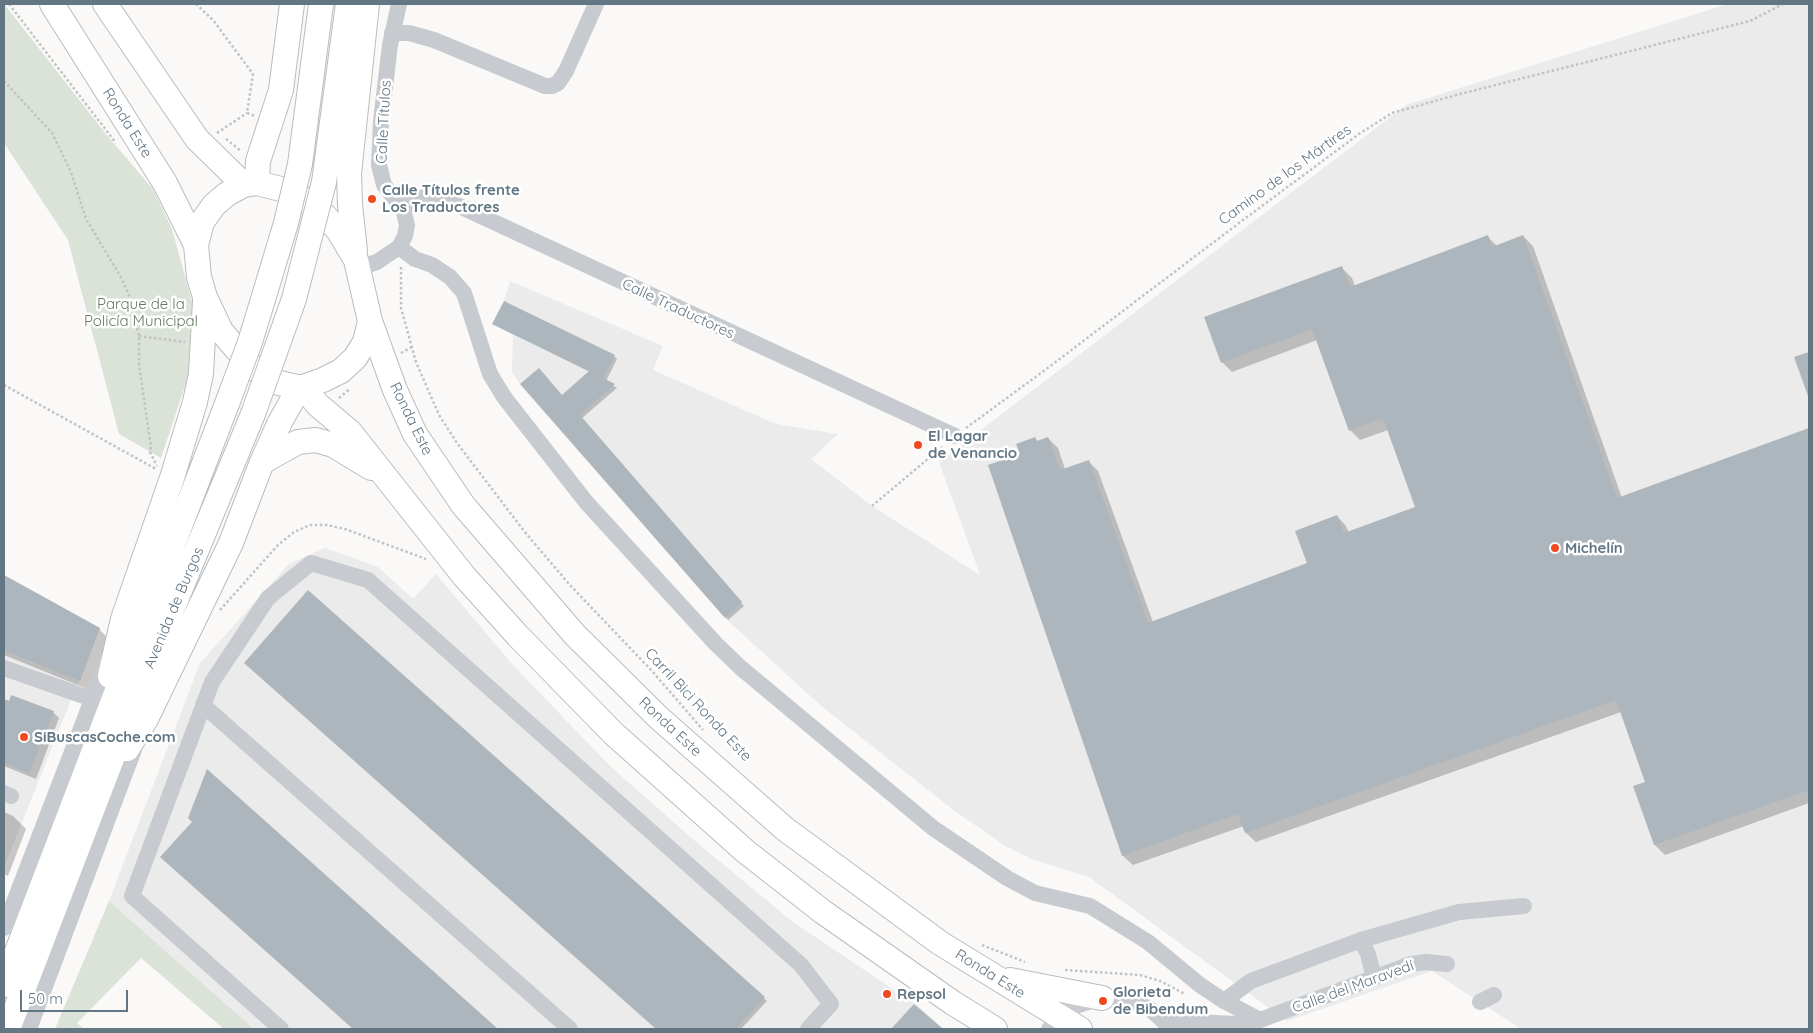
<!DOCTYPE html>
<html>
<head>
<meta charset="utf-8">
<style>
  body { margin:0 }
  #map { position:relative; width:1813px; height:1033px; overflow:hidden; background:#faf9f7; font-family:Quicksand,sans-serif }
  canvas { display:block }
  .frame { position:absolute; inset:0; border:5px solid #627684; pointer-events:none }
  .scale { position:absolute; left:20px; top:990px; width:108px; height:22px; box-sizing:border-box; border:2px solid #627684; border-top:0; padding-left:6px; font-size:15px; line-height:18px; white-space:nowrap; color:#627684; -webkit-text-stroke:4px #fff; paint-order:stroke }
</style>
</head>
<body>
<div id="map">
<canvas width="1813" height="1033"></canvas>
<div class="frame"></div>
<div class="scale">50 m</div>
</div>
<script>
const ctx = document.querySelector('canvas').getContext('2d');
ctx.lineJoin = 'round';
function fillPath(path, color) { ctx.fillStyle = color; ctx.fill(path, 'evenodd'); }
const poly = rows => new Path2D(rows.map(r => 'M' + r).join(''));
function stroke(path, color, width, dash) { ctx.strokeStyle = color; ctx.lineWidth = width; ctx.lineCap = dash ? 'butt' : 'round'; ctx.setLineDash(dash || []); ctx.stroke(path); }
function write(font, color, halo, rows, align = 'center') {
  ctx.font = font + ' Quicksand,sans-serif'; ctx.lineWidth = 5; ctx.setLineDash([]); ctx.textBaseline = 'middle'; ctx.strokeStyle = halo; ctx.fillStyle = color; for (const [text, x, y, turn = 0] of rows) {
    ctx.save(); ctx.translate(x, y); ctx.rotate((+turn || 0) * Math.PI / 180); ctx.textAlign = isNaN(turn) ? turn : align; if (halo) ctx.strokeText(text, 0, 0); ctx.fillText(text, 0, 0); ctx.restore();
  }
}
fillPath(poly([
  [1728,4,1809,4,1809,1029,1521,1029,1432,971,1287,1021,1089,877,1031,859,1007,847,956,812,820,705,725,618,520,384,512,372,513,335,492,324,504,301,510,281,663,346,653,370,776,424,838,434,811,459,872,506,980,575,939,462,1406,105],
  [325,548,378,567,413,599,436,574,512,664,610,766,695,841,793,922,918,1006,944,1029,254,1029,109,901,200,663,289,564],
  [4,575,100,628,4,867]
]), '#eaebea');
fillPath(poly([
  [5,5,105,133,153,189,172,229,195,313,191,368,161,458,119,434,68,240,4,143],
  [109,901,254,1029,224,1029,141,958,77,1023,84,1029,55,1029]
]), '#dbe2d8');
fillPath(poly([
  [1523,236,1533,246,1622,498,1809,429,1809,803,1665,855,1655,845,1635,787,1647,783,1621,712,1256,842,1246,833,1244,826,1133,865,1123,856,990,466,1022,454,1035,438,1038,442,1048,438,1058,448,1065,469,1088,461,1098,471,1153,622,1308,564,1337,516,1346,526,1349,533,1417,508,1388,430,1360,440,1350,430,1317,340,1232,372,1222,362,1342,268,1352,278,1355,286,1488,237,1497,246],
  [497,326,614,356,617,359,606,381,617,388,581,419,744,606,728,620,562,396,590,372],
  [4,577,99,629,109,639,90,690,4,655],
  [308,592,767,1001,741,1029,657,1029,245,663],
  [4,700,53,712,59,718,36,779,4,766],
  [207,772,496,1029,354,1029,162,857,193,822],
  [4,812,13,816,26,829,8,876,4,874]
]), '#0003');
fillPath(poly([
  [1488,235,1492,247,1523,235,1617,498,1809,428,1809,790,1654,845,1633,786,1645,782,1616,700,1245,833,1238,814,1122,856,988,465,1020,454,1016,444,1035,437,1037,441,1048,437,1060,470,1089,460,1148,623,1307,563,1295,531,1337,515,1344,533,1415,507,1383,418,1349,431,1312,329,1221,363,1204,317,1342,266,1350,287],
  [504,301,615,355,603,378,615,384,580,415,742,602,725,618,520,384,539,368,562,395,589,371,492,324],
  [1809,352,1809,396,1808,396,1794,357],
  [4,575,100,628,80,681,4,650],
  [308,590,765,997,736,1029,656,1029,244,663],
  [11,695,54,711,29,773,4,763,4,699,9,701],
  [207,769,498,1029,353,1029,160,857,192,822,188,818],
  [914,1004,943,1029,891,1029]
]), '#adb6bc');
const highway = poly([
  [52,4,165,183,196,245,199,277,205,297,221,331,252,367,275,382,297,387,303,387,323,380,341,371,355,358,365,342,370,321],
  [105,4,197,139,244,185],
  [300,164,321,4],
  [324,182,348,4],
  [257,183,258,161,281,90,292,4],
  [196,245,202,222,214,205,227,194,244,185,257,183,285,190,303,199,324,215,338,230,356,260,370,321,395,390,415,434,463,505,575,635,659,718,785,829,940,943,1080,1029],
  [355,251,350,205,349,174,367,4],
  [303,387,318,405,350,432,464,576,518,636,614,734,745,851,823,912,953,1003,995,1029],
  [262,462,298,442,316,440,333,445,371,468],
  [110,676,123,619,172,478,195,402,201,374,205,301],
  [127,749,146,719,231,543,262,462,280,422,294,397,297,387],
  [1010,980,1102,998],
  [4,985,228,401],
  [8,1029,133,704,253,414]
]);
stroke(highway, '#b9bdc0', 26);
stroke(poly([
  [9,4,116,143],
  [196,4,213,20,253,74,247,113,255,116],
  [4,81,52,133,71,172,86,219,122,279,131,300,139,336,139,364,151,447,150,452,157,466],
  [217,133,247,113],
  [226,139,241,151],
  [401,267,401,308,416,362,439,415,457,443,524,531,569,584,652,671,703,730],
  [139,336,185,342],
  [401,353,412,347],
  [4,385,156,469],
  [339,398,350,389],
  [966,428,1045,370,1243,220,1359,134,1392,113,1460,94,1750,21,1783,4],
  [872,506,942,447],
  [220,610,278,545,294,532,310,525,327,525,345,529,426,559],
  [982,945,1025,962],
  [1065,970,1140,975,1160,981,1185,994]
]), '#c0c3c5', 2.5, [2.5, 2.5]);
stroke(poly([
  [392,33,409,33,434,40,545,86,552,86,558,83,566,71,596,4],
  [403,209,415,198,432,197,457,205,955,436],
  [399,247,415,259,432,265,450,277,464,293,490,374,504,397,586,502,716,644,741,668,933,828,1007,878,1035,893,1090,906,1148,942,1200,985,1224,1001,1260,1020],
  [358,268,377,262,399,247,405,236,407,225,403,209,384,185,379,165,381,121,390,45,399,4],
  [4,668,92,699],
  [203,705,570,1029],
  [4,793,11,796],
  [4,928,107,661],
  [1361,940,1368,954,1374,978],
  [1224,1001,1251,981,1361,940,1459,912,1524,906],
  [1480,1002,1494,995],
  [1164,1020,1234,1024,1260,1020,1411,964,1426,962,1447,964],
  [29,1029,138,739],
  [281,1029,132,896,212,682,268,598,311,563,368,580,801,965,831,1004,808,1029],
  [1049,1029,1059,1017,1078,1005,1102,998,1135,1002,1150,1009,1170,1027]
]), '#c7cbcf', 16);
stroke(highway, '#fff', 24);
const highwayBridge = poly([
  [228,401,250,342,268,283,286,223,300,164],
  [253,414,294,299,324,182]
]);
stroke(highwayBridge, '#b9bdc0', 26, []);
stroke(highwayBridge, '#fff', 24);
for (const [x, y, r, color] of [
  [372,199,5,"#f14a20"],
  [918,445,5,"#f14a20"],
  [1555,548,5,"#f14a20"],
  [24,737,5,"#f14a20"],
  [887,994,5,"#f14a20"],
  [1103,1001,5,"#f14a20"]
]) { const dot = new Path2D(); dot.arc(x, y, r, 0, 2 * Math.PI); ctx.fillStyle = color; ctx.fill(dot); stroke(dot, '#fff', 2); }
write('15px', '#627684', '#fff', [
  ["Calle Títulos",384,122,-87],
  ["Ronda Este",127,123,58],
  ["Camino de los Mártires",1285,175,-36],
  ["Calle Traductores",678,309,25],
  ["Ronda Este",411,419,64],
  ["Avenida de Burgos",174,608,-67],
  ["Carril Bici Ronda Este",698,705,47],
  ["Ronda Este",670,727,43],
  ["Ronda Este",990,974,32],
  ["Calle del Maravedí",1353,987,-20]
]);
write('bold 15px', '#627684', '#fff', [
  ["Calle Títulos frente",382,190],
  ["Los Traductores",382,207],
  ["El Lagar",928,436],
  ["de Venancio",928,453],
  ["Michelín",1565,548],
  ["SiBuscasCoche.com",34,737],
  ["Glorieta",1113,992],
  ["de Bibendum",1113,1009],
  ["Repsol",897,994]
], 'left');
write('15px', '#677b62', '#fff', [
  ["Parque de la",141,304],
  ["Policía Municipal",141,321]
]);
</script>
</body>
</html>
